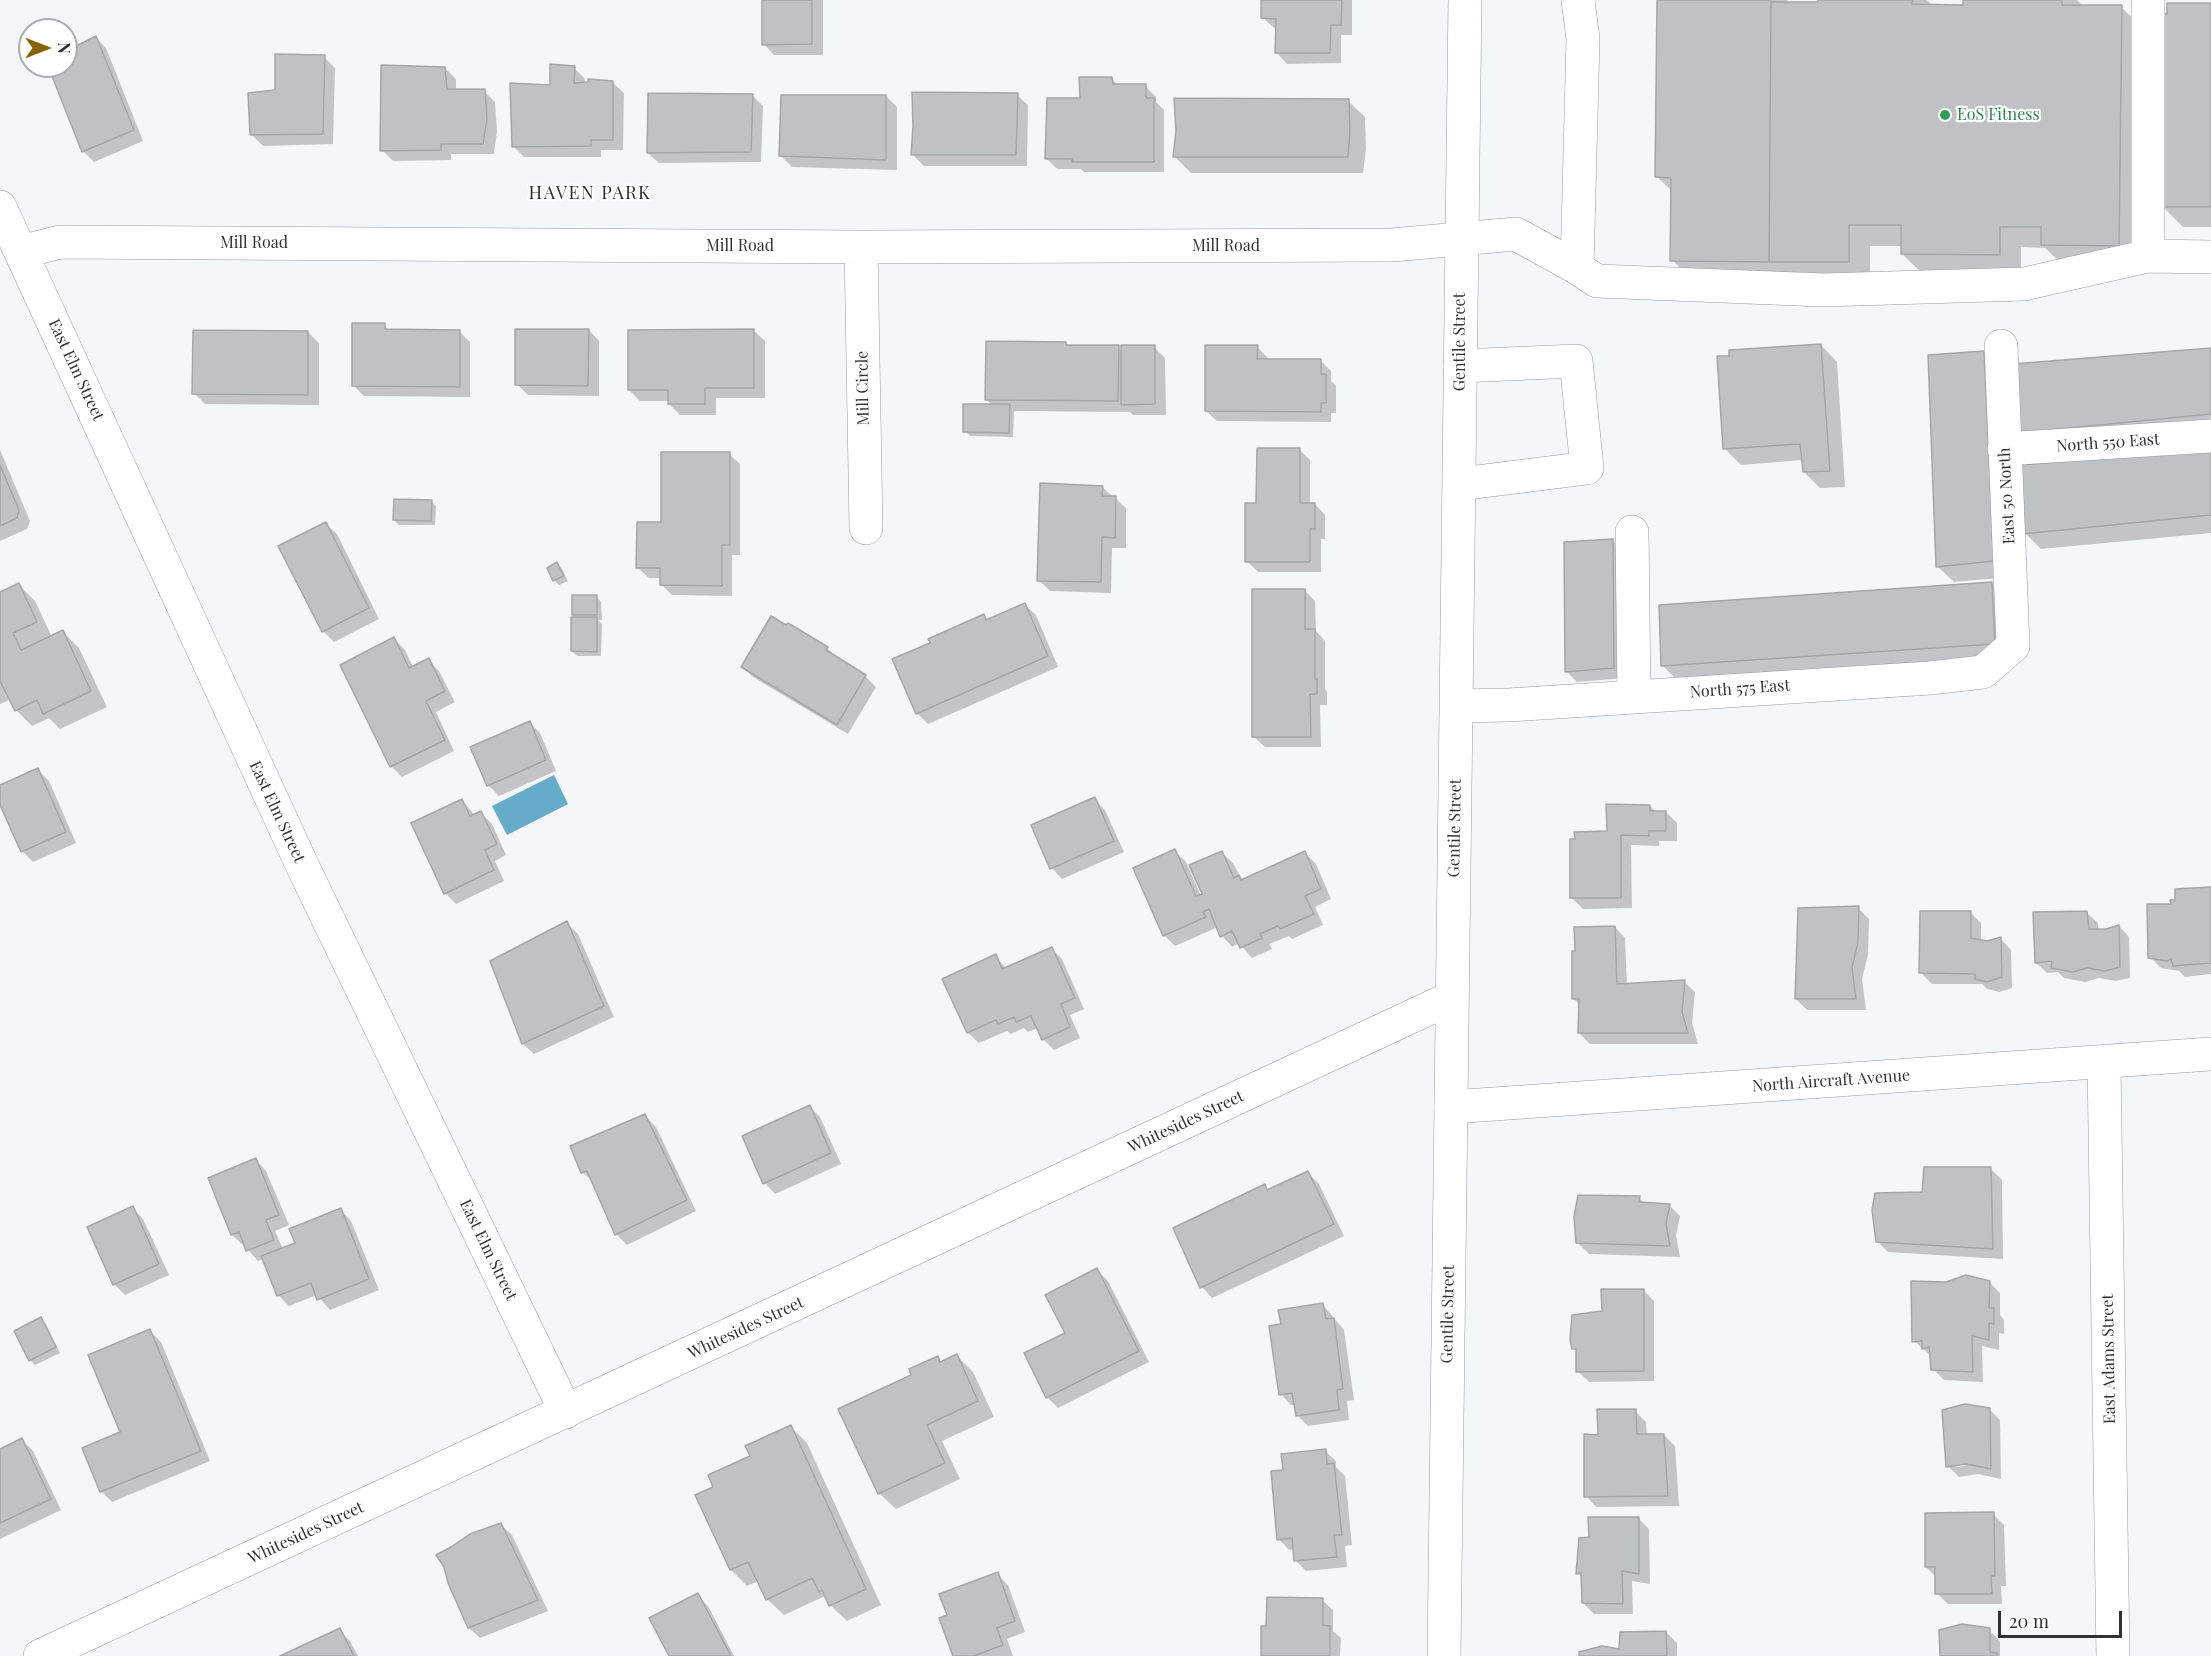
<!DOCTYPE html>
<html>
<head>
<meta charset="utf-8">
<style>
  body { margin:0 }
  #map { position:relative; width:2211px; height:1656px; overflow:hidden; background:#f5f6f8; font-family:"Playfair Display",serif }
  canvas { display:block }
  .north { position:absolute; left:18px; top:18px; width:60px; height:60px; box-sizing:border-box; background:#fff; border:2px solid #adadad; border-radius:50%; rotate:90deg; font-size:16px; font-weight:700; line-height:24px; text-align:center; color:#313132 }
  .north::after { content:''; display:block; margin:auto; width:21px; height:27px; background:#876400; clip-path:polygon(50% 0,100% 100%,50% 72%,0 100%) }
  .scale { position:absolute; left:1998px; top:1611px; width:124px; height:27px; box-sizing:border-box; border:3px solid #313132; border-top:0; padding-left:8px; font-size:18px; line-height:21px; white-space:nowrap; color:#313132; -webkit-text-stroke:4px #fff; paint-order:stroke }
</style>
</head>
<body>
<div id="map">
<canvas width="2211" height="1656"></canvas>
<div class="north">N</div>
<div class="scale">20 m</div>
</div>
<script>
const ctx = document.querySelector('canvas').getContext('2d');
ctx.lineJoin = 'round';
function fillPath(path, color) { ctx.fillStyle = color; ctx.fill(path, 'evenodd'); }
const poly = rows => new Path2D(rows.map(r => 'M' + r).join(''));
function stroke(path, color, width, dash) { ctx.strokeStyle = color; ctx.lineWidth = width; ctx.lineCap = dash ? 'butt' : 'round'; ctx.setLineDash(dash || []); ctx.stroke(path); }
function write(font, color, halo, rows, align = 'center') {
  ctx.font = font + ' "Playfair Display",serif'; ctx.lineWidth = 4.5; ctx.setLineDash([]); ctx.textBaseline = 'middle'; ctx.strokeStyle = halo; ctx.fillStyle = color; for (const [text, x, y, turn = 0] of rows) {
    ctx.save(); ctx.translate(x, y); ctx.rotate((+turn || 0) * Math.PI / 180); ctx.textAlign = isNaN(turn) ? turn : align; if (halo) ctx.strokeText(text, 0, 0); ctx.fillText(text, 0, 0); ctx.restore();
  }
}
fillPath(poly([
  [554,775,568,804,507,835,492,806]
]), '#64acc9');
fillPath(poly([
  [764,0,823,0,823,55,774,55,764,44],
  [1263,0,1352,0,1352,35,1341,35,1341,63,1287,64,1277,53,1278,29,1274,28,1263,18],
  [1659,0,1787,0,1790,3,1819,4,1819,0,1927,0,1933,6,1964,6,1965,0,2077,0,2083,6,2121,7,2143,28,2140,267,2064,266,2045,248,2021,247,2021,276,1924,275,1902,254,1902,246,1870,246,1870,283,1693,281,1672,260,1673,192,1657,177],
  [2211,4,2211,227,2183,227,2162,206],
  [95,37,106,48,143,141,94,162,83,151,49,66,66,66,66,52],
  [324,57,335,68,333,144,263,146,252,135,277,92],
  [445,68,456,79,456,91,484,91,495,102,497,131,494,154,451,154,451,160,393,161,382,150],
  [574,68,585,79,585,84,613,83,624,93,623,150,601,150,601,157,524,157,513,146,552,86],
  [1111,78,1118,85,1145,86,1156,97,1156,102,1164,110,1164,172,1084,172,1081,169,1057,169,1046,158,1082,100],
  [752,95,763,106,761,162,659,163,648,153],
  [1017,95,1028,105,1027,166,924,166,913,155],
  [886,96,897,107,897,170,792,167,781,156],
  [1348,101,1365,117,1366,149,1363,173,1191,173,1174,156],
  [384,325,390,331,459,331,470,342,470,397,364,396,354,386],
  [589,330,599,341,599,396,528,395,517,384],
  [754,331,765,341,765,398,716,398,716,415,680,415,669,404,669,401,640,401,629,390],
  [308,332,319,343,319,405,205,404,194,393],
  [1065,343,1068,346,1118,347,1122,351,1154,347,1165,358,1166,415,1133,415,1130,412,1014,411,1013,437,970,436,965,431,993,406,987,400],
  [1821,345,1837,362,1845,487,1820,488,1804,472,1803,460,1741,465,1724,448],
  [1257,347,1268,358,1268,360,1320,360,1331,371,1331,381,1336,386,1336,413,1331,413,1331,422,1217,421,1206,411],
  [2211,349,2211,431,2019,432],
  [1984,353,2000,369,2010,577,1954,582,1937,566],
  [1299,449,1310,460,1310,504,1315,504,1325,515,1325,539,1321,539,1321,572,1258,572,1247,561,1258,504],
  [0,450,30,521,27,529,0,541],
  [2211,451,2211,533,2041,549,2025,533],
  [729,454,740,464,740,555,732,555,732,596,672,595,661,584,661,578,649,578,638,568,663,524],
  [1102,487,1126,508,1126,548,1112,548,1111,593,1050,591,1039,580],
  [431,501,436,506,435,525,399,525,394,520],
  [326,524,337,534,379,619,334,642,323,631],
  [1613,541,1623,552,1625,678,1577,682,1566,671],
  [557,564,562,569,568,581,559,585,554,580,549,568],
  [1991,583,2008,600,2011,659,1679,682,1662,665],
  [19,585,35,601,52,637,63,632,79,648,107,707,60,729,49,718,32,726,16,710,11,699,0,704,0,594],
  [1304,590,1315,601,1316,631,1325,641,1325,689,1327,692,1327,705,1320,705,1321,747,1265,747,1254,737],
  [596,596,601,602,602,620,598,620,602,624,601,656,577,656,572,651,578,619,573,615],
  [1025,605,1036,615,1058,667,928,724,917,713,932,643,984,616,988,621],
  [394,639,405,650,413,667,428,660,439,671,455,702,436,712,454,751,402,777,391,766],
  [827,648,837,659,865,676,876,687,848,734,753,677,742,666],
  [529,722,540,733,556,771,499,796,488,785],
  [38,770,49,781,76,843,33,862,22,851,0,801,0,786],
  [1094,799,1105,810,1124,852,1062,879,1052,868,1033,825],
  [462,800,475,816,481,813,492,824,506,855,495,861,504,881,456,904,445,893],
  [1650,806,1656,812,1666,812,1677,823,1677,841,1659,841,1659,846,1631,845,1632,908,1583,909,1572,898,1608,833],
  [1175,851,1186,862,1201,896,1204,895,1222,853,1233,863,1243,881,1305,853,1316,864,1331,899,1315,907,1323,925,1292,939,1289,936,1269,944,1272,949,1252,958,1239,943,1232,947,1222,936,1218,927,1175,946,1164,935],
  [2211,889,2211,974,2185,977,2179,971,2161,968,2150,957,2173,906],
  [1858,908,1869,919,1868,954,1862,979,1866,1010,1807,1010,1796,999],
  [1970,912,1981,923,1981,941,1987,942,2001,939,2011,950,2012,988,1999,992,1987,989,1982,984,1932,984,1921,973],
  [2087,913,2098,923,2098,930,2119,926,2129,937,2130,978,2116,981,2099,978,2085,982,2064,978,2058,972,2047,973,2036,963],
  [567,923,578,934,614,1017,534,1054,523,1044,492,961],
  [1615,927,1625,938,1627,985,1684,982,1695,992,1692,1023,1698,1044,1590,1044,1579,1033,1580,1005,1574,999],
  [1051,948,1062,959,1084,1009,1070,1015,1080,1038,1054,1050,1043,1039,1038,1028,1028,1032,1024,1028,1011,1034,1007,1031,979,1043,968,1033,944,979,995,956,1007,969],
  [809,1106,820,1117,841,1164,775,1194,765,1183,744,1136],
  [645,1116,656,1127,696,1211,627,1245,617,1235,594,1182,582,1172],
  [256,1160,266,1171,289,1225,275,1231,283,1249,297,1244,341,1210,351,1221,379,1290,330,1310,317,1295,289,1306,278,1295,263,1259,258,1261,248,1250,245,1245,243,1245,232,1235,209,1179],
  [1991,1169,2002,1180,2003,1259,1888,1252,1877,1241,1924,1194],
  [1308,1173,1319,1184,1344,1236,1212,1298,1202,1287,1264,1186,1269,1191],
  [1639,1198,1646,1204,1669,1205,1680,1216,1676,1235,1680,1257,1589,1254,1578,1243],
  [133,1208,143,1219,169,1275,125,1295,114,1284],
  [1097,1270,1108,1281,1149,1362,1058,1408,1047,1397,1026,1354,1067,1333],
  [1989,1282,2000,1293,2000,1315,2004,1320,2004,1334,1999,1333,1999,1350,1982,1346,1983,1382,1944,1380,1933,1369,1931,1356,1914,1341],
  [1643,1290,1654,1301,1654,1381,1589,1382,1578,1371,1578,1353,1573,1348],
  [1323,1305,1344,1330,1354,1400,1347,1401,1349,1420,1308,1426,1297,1415,1296,1405,1291,1405,1281,1394,1282,1326],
  [41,1319,46,1324,60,1353,35,1365,30,1360],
  [150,1331,161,1342,210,1461,112,1502,102,1492,84,1449,122,1433],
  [957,1356,973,1372,994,1417,942,1441,960,1479,896,1509,879,1493,913,1375,937,1358,942,1363],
  [1989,1409,2000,1420,2001,1479,1978,1474,1959,1477,1948,1466],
  [1956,1464,1974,1464,1956,1467],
  [1635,1411,1646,1422,1647,1436,1664,1435,1675,1446,1679,1506,1596,1507,1586,1496,1599,1436],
  [791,1427,807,1443,881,1605,847,1621,830,1605,825,1596,784,1615,767,1599,759,1581,747,1586,731,1570,752,1457],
  [22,1440,33,1451,61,1510,0,1539,0,1450],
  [1325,1451,1336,1461,1336,1467,1345,1476,1352,1545,1345,1546,1347,1567,1306,1571,1295,1560,1294,1549,1289,1550,1279,1539,1284,1472],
  [1993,1514,2004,1525,2006,1586,2001,1586,2002,1604,1948,1604,1937,1593,1936,1577,1926,1567],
  [1638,1518,1649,1529,1650,1584,1632,1581,1633,1614,1594,1614,1583,1603,1583,1578,1578,1574,1590,1539],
  [501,1525,512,1535,548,1611,480,1638,469,1628,450,1582],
  [997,1574,1008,1585,1025,1632,1007,1639,1013,1656,955,1656,949,1616],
  [697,1595,708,1606,734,1656,671,1656],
  [1322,1600,1333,1610,1333,1631,1341,1638,1340,1656,1262,1656,1268,1627],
  [339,1630,350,1641,358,1656,284,1656],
  [1989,1630,2000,1641,2000,1656,1942,1656],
  [1666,1632,1677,1643,1677,1656,1580,1656,1620,1651]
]), '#0003');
const building = poly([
  [762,0,812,0,812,44,762,45,762,0],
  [1261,0,1342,0,1341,25,1331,25,1330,53,1275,53,1276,19,1261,18,1261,0],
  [1657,0,1771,0,1769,262,1670,261,1671,178,1655,177,1657,0],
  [1818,0,1913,0,1912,4,1963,5,1963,0,2062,0,2062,5,2122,5,2119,246,2041,245,2041,227,2000,227,2000,255,1901,254,1901,225,1849,225,1849,262,1769,262,1771,2,1818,2,1818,0],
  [2167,3,2211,3,2211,207,2160,207,2161,13,2167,14,2167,3],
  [96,36,134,130,82,152,48,66,66,66,66,51,96,36],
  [275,54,325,55,323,134,250,135,248,93,275,90,275,54],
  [550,64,575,66,574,83,588,82,588,79,613,81,613,140,591,140,591,146,512,147,510,83,550,85,550,64],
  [381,65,445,67,447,89,485,89,487,119,483,144,441,144,441,150,380,151,381,65],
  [1079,77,1112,77,1113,84,1146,84,1146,98,1154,98,1154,162,1072,162,1072,159,1045,159,1047,98,1080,98,1079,77],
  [912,92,1018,93,1016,155,911,155,913,126,912,92],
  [648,93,753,94,751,152,647,153,648,93],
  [781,95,886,95,886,160,779,156,781,95],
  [1174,98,1349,99,1350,132,1348,157,1173,157,1176,131,1174,98],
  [352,323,385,323,385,329,460,330,460,387,352,386,352,323],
  [515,329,589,329,588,386,515,385,515,329],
  [754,329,754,388,705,388,705,404,668,404,668,390,628,390,628,330,754,329],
  [193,330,308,331,308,395,192,394,193,330],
  [986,341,1066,342,1066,345,1119,345,1118,401,985,400,986,341],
  [1821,344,1830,471,1803,472,1800,444,1723,449,1717,356,1729,356,1729,350,1821,344],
  [1121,345,1155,345,1155,404,1121,405,1121,345],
  [1205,345,1258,345,1257,359,1321,359,1321,374,1326,374,1326,403,1321,403,1321,412,1205,411,1205,345],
  [2211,348,2211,414,2018,433,2013,364,2211,348],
  [1984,351,1994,561,1936,567,1928,355,1984,351],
  [963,404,1010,404,1009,433,963,432,963,404],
  [1257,448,1300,448,1300,503,1315,503,1315,529,1310,529,1310,562,1245,562,1245,503,1256,503,1257,448],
  [2211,450,2211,515,2023,534,2019,465,2211,450],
  [661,452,730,452,730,545,722,545,722,586,660,585,660,568,636,568,637,522,661,522,661,452],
  [0,465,19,510,17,518,0,526,0,465],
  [1040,483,1103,486,1102,496,1116,496,1115,538,1102,537,1101,582,1037,581,1040,483],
  [394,499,432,500,431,521,393,520,394,499],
  [326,522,369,608,322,632,278,546,326,522],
  [1613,539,1614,668,1565,672,1564,542,1613,539],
  [557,562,564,576,553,581,547,568,557,562],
  [1992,582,1995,644,1661,666,1659,605,1992,582],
  [19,583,37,622,13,633,21,650,63,630,91,691,43,714,37,700,15,711,0,681,0,592,19,583],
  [1252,589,1305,589,1305,629,1315,629,1315,679,1317,679,1317,694,1310,694,1311,737,1252,737,1252,589],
  [572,595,597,595,597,615,572,615,572,595],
  [1025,603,1048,656,916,714,892,659,930,643,928,639,984,614,986,620,1025,603],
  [771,616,786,625,788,623,828,647,826,650,866,675,837,725,741,667,771,616],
  [571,617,597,617,597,652,571,651,571,617],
  [394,637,409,668,429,658,445,691,426,701,445,740,390,767,340,665,394,637],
  [530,721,546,760,487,786,470,747,530,721],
  [38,768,66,832,21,852,0,805,0,785,38,768],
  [1095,797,1114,841,1050,869,1031,825,1095,797],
  [462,799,470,816,481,811,497,844,485,850,494,870,444,894,411,823,462,799],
  [1606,804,1650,805,1650,811,1666,811,1666,831,1649,831,1649,836,1621,835,1621,898,1570,898,1570,839,1575,839,1574,832,1607,831,1606,804],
  [1175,849,1196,896,1202,894,1189,865,1222,851,1234,878,1239,875,1241,880,1305,851,1321,889,1305,896,1314,914,1280,929,1278,926,1260,934,1262,938,1240,948,1232,931,1220,937,1209,909,1203,912,1206,917,1163,936,1133,868,1175,849],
  [2211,887,2211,963,2173,966,2171,959,2167,961,2148,958,2147,904,2171,904,2170,900,2175,900,2175,889,2211,887],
  [1859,906,1858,942,1852,968,1856,999,1795,999,1798,908,1859,906],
  [1920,911,1971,911,1971,938,1987,941,2001,937,2002,977,1987,982,1975,979,1975,974,1919,973,1920,911],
  [2087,911,2089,929,2106,929,2119,925,2120,967,2105,971,2087,968,2073,972,2051,968,2052,961,2035,963,2033,912,2087,911],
  [567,921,604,1006,522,1044,490,961,567,921],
  [1615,926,1617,984,1685,980,1682,1012,1688,1033,1578,1033,1579,999,1572,999,1572,951,1575,951,1574,927,1615,926],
  [1052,947,1075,998,1061,1004,1070,1027,1042,1040,1031,1016,1016,1022,1014,1017,998,1024,996,1020,967,1033,942,979,996,954,1002,969,1052,947],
  [810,1105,831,1153,763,1184,742,1136,810,1105],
  [645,1114,687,1200,615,1235,587,1171,581,1173,570,1146,645,1114],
  [256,1158,279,1215,266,1220,274,1240,246,1251,239,1232,231,1235,208,1178,256,1158],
  [1924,1167,1991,1167,1993,1249,1876,1242,1872,1210,1875,1193,1922,1192,1924,1167],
  [1308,1171,1334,1224,1200,1288,1173,1228,1265,1184,1267,1190,1308,1171],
  [1578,1195,1640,1196,1639,1202,1670,1204,1666,1223,1670,1246,1576,1243,1574,1217,1578,1195],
  [133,1206,159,1264,113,1285,87,1227,133,1206],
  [341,1208,369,1279,317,1300,311,1283,277,1296,261,1256,295,1243,289,1229,341,1208],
  [1097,1268,1139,1351,1046,1398,1024,1353,1065,1333,1045,1295,1097,1268],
  [1966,1275,1990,1281,1989,1308,1994,1308,1994,1324,1989,1323,1989,1340,1972,1336,1973,1372,1931,1370,1929,1347,1922,1349,1922,1341,1912,1342,1911,1281,1946,1282,1966,1275],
  [1601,1289,1644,1289,1644,1371,1576,1372,1576,1349,1572,1349,1570,1339,1572,1315,1602,1311,1601,1289],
  [1323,1303,1326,1319,1334,1318,1343,1389,1337,1390,1339,1410,1296,1416,1292,1393,1279,1395,1269,1326,1281,1324,1278,1310,1323,1303],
  [41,1317,56,1347,29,1361,14,1331,41,1317],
  [150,1329,201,1451,100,1492,82,1448,120,1432,88,1355,150,1329],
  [957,1354,978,1401,927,1425,945,1463,878,1494,838,1409,911,1375,909,1369,938,1356,940,1362,957,1354],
  [1965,1404,1990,1408,1991,1469,1966,1464,1946,1467,1942,1410,1965,1404],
  [1597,1409,1636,1409,1637,1434,1664,1434,1668,1496,1584,1497,1584,1434,1598,1435,1597,1409],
  [791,1425,866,1589,829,1606,822,1590,819,1592,812,1578,766,1600,748,1562,730,1570,695,1495,713,1487,708,1475,750,1456,745,1446,791,1425],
  [22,1438,51,1499,0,1523,0,1449,22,1438],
  [1326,1449,1327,1464,1334,1463,1342,1535,1334,1535,1337,1557,1294,1561,1292,1538,1277,1540,1271,1471,1283,1470,1281,1454,1326,1449],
  [1994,1512,1995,1576,1991,1576,1992,1594,1935,1594,1935,1567,1925,1567,1925,1513,1994,1512],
  [1588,1517,1639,1517,1639,1574,1622,1571,1623,1604,1582,1603,1581,1573,1576,1574,1579,1538,1589,1537,1588,1517],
  [501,1523,538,1600,468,1628,448,1583,444,1567,436,1555,451,1547,470,1534,501,1523],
  [998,1572,1015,1621,997,1628,1003,1645,974,1656,953,1656,939,1618,947,1615,939,1594,998,1572],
  [698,1593,731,1656,669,1656,649,1618,698,1593],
  [1267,1597,1323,1598,1323,1625,1330,1626,1330,1656,1261,1656,1261,1626,1266,1626,1267,1597],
  [1962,1624,1990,1628,1990,1652,1997,1653,1997,1656,1940,1656,1939,1630,1962,1624],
  [340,1628,354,1656,280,1656,340,1628],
  [1666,1631,1667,1656,1579,1656,1579,1652,1602,1646,1619,1649,1620,1632,1666,1631]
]);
fillPath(building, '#c0c1c3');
stroke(building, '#a5a6a8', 1.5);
const minor = poly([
  [0,207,302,865,566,1412],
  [861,247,866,528],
  [21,252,60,242,861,247,1392,245,1516,234,1574,266,1597,281,1823,290,2024,284,2148,256,2211,257],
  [2148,256,2148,0],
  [1577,268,1583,39,1578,0],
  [2004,449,2211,436],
  [1460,484,1587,468,1576,361,1460,366],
  [1632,532,1634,696],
  [1457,706,1509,705,1930,678,1983,672,2013,646,2001,346],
  [2104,1062,2113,1656],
  [1451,1107,2211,1054],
  [40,1656,1451,998]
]);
const major = poly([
  [1444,1656,1465,0]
]);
stroke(minor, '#98999b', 34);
stroke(major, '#98999b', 34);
stroke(minor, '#fff', 33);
stroke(major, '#fff', 33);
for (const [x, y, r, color] of [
  [1945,115,6,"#2e9e5b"]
]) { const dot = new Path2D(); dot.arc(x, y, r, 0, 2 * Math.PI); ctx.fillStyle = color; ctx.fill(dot); stroke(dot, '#fff', 2); }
write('16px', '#27864d', '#fff', [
  ["EoS Fitness",1957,115]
], 'left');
write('16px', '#313132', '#fff', [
  ["Mill Road",254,243],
  ["Mill Road",740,246],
  ["Mill Road",1226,246],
  ["Gentile Street",1460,342,-90],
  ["East Elm Street",76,370,65],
  ["Mill Circle",863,388,-91],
  ["North 550 East",2108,443,-4],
  ["East 50 North",2007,496,-93],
  ["North 575 East",1740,689,-4],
  ["East Elm Street",277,812,65],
  ["Gentile Street",1455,828,-89],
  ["North Aircraft Avenue",1831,1081,-4],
  ["Whitesides Street",1186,1122,-25],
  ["East Elm Street",488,1250,64],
  ["Gentile Street",1448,1314,-89],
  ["Whitesides Street",746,1328,-25],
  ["East Adams Street",2109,1359,-91],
  ["Whitesides Street",306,1533,-25]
]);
ctx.letterSpacing = '1.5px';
write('18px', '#313132', '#fff', [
  ["HAVEN PARK",590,193]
]);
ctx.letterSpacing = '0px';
</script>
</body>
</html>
